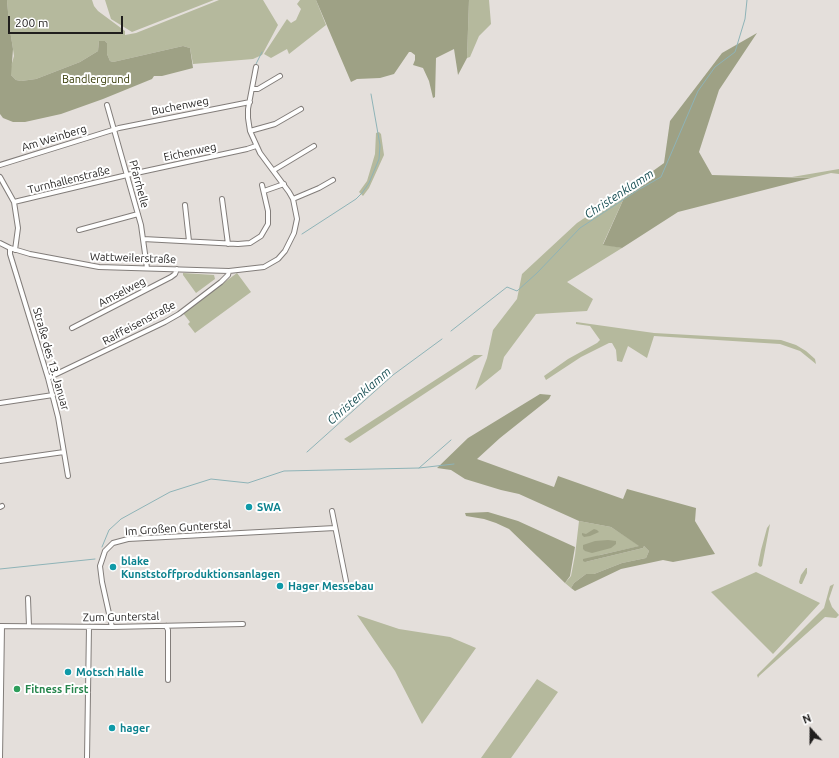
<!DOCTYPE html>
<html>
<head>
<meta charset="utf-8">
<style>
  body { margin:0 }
  #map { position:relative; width:839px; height:758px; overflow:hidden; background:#e4dfdb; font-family:Ubuntu,sans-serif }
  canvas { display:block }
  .north { position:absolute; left:791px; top:710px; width:40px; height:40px; -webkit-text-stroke:3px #fff; paint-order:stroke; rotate:339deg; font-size:11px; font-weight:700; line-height:16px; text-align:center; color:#201e1d }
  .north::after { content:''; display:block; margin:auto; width:14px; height:18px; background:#201e1d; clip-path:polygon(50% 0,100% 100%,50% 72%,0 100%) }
  .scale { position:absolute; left:8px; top:16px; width:115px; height:18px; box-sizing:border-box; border:2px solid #201e1d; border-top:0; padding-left:5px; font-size:12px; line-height:14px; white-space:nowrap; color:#201e1d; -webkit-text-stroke:3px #fff; paint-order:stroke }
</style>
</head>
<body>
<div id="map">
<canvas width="839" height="758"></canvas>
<div class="north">N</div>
<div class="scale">200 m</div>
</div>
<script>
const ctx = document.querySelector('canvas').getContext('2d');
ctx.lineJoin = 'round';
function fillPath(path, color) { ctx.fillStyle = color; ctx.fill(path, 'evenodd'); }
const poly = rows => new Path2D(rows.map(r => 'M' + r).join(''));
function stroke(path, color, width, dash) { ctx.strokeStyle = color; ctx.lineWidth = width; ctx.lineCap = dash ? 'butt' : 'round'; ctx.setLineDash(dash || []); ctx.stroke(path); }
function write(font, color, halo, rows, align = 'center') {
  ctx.font = font + ' Ubuntu,sans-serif'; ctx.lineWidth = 4; ctx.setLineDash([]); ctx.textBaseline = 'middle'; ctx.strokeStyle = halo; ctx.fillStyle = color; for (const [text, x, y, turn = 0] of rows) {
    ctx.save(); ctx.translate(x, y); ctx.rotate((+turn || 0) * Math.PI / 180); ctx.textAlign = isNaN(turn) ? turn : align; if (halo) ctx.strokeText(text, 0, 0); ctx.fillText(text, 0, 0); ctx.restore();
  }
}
fillPath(poly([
  [7,0,92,0,94,6,98,11,125,31,125,35,136,33,219,0,263,0,278,25,262,55,253,59,193,64,190,48,183,46,113,62,110,61,107,54,107,43,105,41,99,41,98,51,80,62,36,79,21,81,16,80,11,75,10,70,14,56,13,49,9,24],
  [105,0,214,0,132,32,111,19],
  [300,0,316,0,326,25,289,54,287,49,271,58,264,54,287,19,291,23,296,20,301,9,297,4],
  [469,0,489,0,491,24,479,36,470,57,467,58],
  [379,132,381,134,384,155,369,188,363,196,359,192,367,181,375,154,376,133],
  [839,169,839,174,831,173,811,178,792,177],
  [628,189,603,244,622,248,567,282,593,299,587,311,536,314,504,357,501,369,475,390,487,358,493,330,517,299,522,274,577,223],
  [183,273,214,275,215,279,196,293,183,275],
  [237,273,251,292,195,333,188,324,190,322,183,313],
  [576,322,654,333,781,340,796,345,806,351,815,359,816,364,800,351,780,344,654,336,647,358,628,346,622,362,617,361,616,350,612,343,609,343,581,357,546,380,544,376,568,359,597,343,600,340,590,326,576,324],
  [474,355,483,355,350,443,344,439],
  [579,521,611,527,640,546,600,555,585,562,643,548,644,546,649,551,646,558,622,563,594,574,586,574,574,583,571,588,565,583,571,576,575,555],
  [770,524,762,566,760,567,758,565,761,550,767,528],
  [806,568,807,568,807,573,802,584,800,584,799,582,801,575],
  [756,572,820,603,773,654,711,592],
  [834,584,829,599,832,607,839,615,836,618,825,617,759,676,758,678,757,675,824,608,830,586],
  [357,615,399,629,450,637,476,648,422,724,395,671],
  [537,679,558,692,511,758,481,758]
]), '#b5b99d');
fillPath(poly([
  [0,0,7,0,9,24,13,49,11,75,16,80,21,81,36,79,80,62,98,51,99,41,105,41,107,43,107,54,110,61,113,62,183,46,190,48,193,68,162,76,154,76,152,79,103,99,61,114,25,122,13,122,3,118,0,114],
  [316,0,469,0,467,58,458,75,454,49,436,58,435,97,433,98,429,81,423,68,413,65,415,60,415,55,411,52,409,52,394,74,380,78,357,79,351,82],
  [757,33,719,90,699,152,712,175,811,178,678,212,622,248,603,245,628,189,664,163,670,121,722,53],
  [540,394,551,395,549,399,500,438,477,459,554,487,558,476,623,499,627,489,696,508,695,521,715,554,673,562,663,560,621,569,575,591,571,588,574,583,586,574,594,574,622,563,646,558,649,551,644,546,643,548,585,562,583,561,583,559,639,546,611,527,579,521,519,494,501,490,465,479,451,470,437,468,468,438],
  [488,512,518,521,575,547,570,576,565,583,509,529,496,523,484,519,466,516,465,513],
  [594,529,597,530,599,532,590,536,584,537,582,535,582,533,586,534],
  [608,540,616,541,616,544,611,548,592,553,585,551,583,549,583,545,595,541]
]), '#9ea185');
stroke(poly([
  [256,64,262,52],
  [302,234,356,199,362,193,369,183,379,159,380,145,371,94],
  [451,331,507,287,517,291,537,273,580,228,638,190,661,177,698,91,715,67,735,52,745,19,747,0],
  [307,452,393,375,442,339],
  [419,468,451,440],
  [102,547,109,530,121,519,170,492,211,479,248,483,284,471,419,468,454,464],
  [0,569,95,559]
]), '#8eb3b7', 1);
const street = poly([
  [252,89,258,89,280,76],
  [107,105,141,225,147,268],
  [250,131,275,124,301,109],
  [0,165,119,128,250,102],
  [274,170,314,146],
  [0,177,14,202,18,228,15,250],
  [264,191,284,184],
  [222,199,228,244],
  [293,199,319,188,333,180],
  [14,202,127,175,247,149,256,146],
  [185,205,189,241],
  [79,230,138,214],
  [143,239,238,244,250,243,261,236,268,224,268,211,262,185],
  [0,243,10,248,30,254,99,267,229,271,264,267,278,259,285,251,294,233,297,219,293,199,289,192,260,153,250,131,248,118,248,109,256,67],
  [10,248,10,254,48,378,58,417,68,476],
  [72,328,171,277,175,274,177,269],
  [48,378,165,322,179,314,221,282,228,275,229,271],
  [0,403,53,395],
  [0,461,64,452],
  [0,507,2,506],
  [332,511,346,581],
  [28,598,29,626],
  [0,626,112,627,243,624],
  [166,626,168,630,168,680],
  [112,627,102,582,100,566,105,551,113,543,128,539,335,528],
  [0,758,2,626],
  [87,758,89,627]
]);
stroke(street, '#827d7a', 6);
stroke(street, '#fff', 4);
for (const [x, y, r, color] of [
  [249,507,4,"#0f9aa8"],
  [113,567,4,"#0f9aa8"],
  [280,586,4,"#0f9aa8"],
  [68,672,4,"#0f9aa8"],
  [17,689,4,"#2e9e5b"],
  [112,728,4,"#0f9aa8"]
]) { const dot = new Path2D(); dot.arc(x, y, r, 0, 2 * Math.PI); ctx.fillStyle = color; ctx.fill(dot); stroke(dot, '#fff', 1.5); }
write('11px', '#363a05', '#fff', [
  ["Bandlergrund",96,79]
]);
write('11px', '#201e1d', '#fff', [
  ["Buchenweg",180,106,-11],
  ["Am Weinberg",54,138,-17],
  ["Eichenweg",190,152,-12],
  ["Turnhallenstraße",69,180,-14],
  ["Pfarrhelle",139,184,75],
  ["Wattweilerstraße",133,258,2],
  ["Amselweg",122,292,-27],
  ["Raiffeisenstraße",139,323,-28],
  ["Straße des 13. Januar",51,359,74],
  ["Im Großen Gunterstal",178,528,-4],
  ["Zum Gunterstal",121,617,-1]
]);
write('bold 11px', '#0d838f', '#fff', [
  ["SWA",257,507],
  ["blake",121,561],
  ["Kunststoffproduktionsanlagen",121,574],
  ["Hager Messebau",288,586],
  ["Motsch Halle",76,672],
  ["hager",120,728]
], 'left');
write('bold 11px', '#27864d', '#fff', [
  ["Fitness First",25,689]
], 'left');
write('italic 12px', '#174e53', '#fff', [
  ["Christenklamm",619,194,-33],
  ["Christenklamm",359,396,-41]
]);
</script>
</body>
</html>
